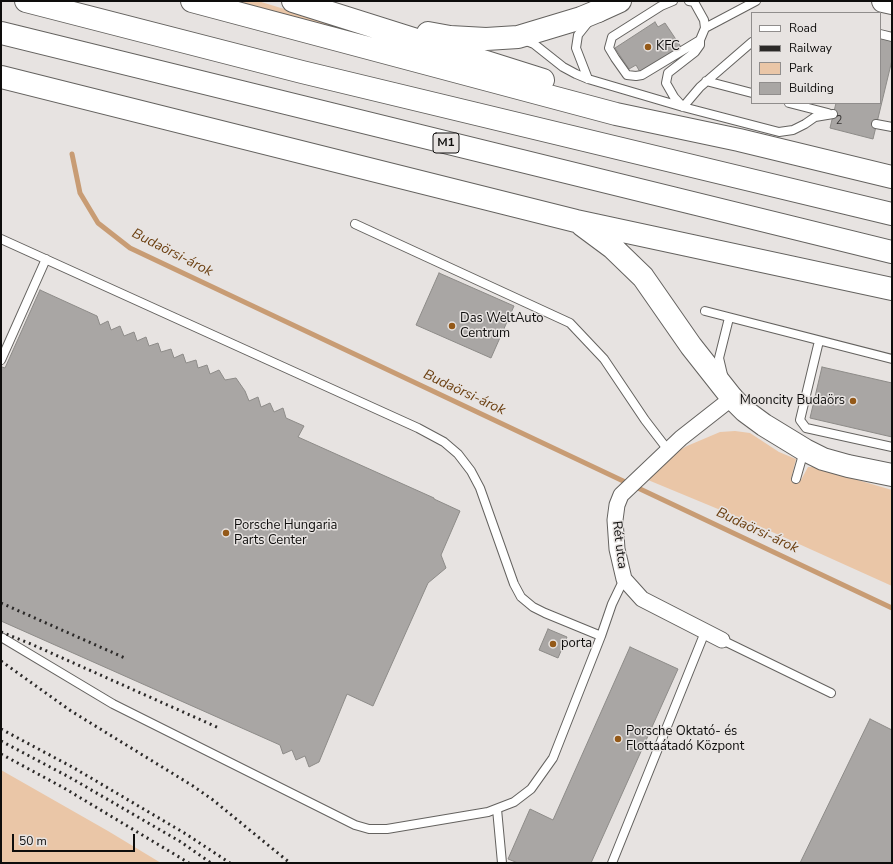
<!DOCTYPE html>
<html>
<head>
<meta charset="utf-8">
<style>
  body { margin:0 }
  #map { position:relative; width:893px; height:864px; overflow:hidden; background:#e7e3e1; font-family:"Nunito Sans",sans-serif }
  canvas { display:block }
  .frame { position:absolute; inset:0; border:2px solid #0e0d0c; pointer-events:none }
  .legend { position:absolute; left:751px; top:12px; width:130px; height:92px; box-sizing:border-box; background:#e7e3e1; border:1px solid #908d8c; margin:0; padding:5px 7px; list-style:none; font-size:12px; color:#0e0d0c }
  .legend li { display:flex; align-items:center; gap:8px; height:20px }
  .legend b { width:20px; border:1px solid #908d8c }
  .scale { position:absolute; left:12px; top:834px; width:123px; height:18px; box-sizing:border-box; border:2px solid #0e0d0c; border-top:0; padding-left:5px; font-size:12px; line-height:14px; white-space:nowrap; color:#0e0d0c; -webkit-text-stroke:3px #e7e3e1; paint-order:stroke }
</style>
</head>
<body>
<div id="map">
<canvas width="893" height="864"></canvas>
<div class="frame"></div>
<ul class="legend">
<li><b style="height:5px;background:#fff"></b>Road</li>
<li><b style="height:5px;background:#2b2928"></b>Railway</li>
<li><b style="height:11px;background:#eac6a7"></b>Park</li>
<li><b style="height:11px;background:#a9a6a4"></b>Building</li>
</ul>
<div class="scale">50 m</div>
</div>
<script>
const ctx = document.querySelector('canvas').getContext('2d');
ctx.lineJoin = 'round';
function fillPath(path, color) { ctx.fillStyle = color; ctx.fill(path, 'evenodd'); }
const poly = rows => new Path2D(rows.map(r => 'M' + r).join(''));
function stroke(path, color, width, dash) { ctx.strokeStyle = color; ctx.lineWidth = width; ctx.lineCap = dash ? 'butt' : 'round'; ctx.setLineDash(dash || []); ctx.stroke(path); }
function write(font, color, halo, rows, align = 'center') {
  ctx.font = font + ' "Nunito Sans",sans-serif'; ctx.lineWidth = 3; ctx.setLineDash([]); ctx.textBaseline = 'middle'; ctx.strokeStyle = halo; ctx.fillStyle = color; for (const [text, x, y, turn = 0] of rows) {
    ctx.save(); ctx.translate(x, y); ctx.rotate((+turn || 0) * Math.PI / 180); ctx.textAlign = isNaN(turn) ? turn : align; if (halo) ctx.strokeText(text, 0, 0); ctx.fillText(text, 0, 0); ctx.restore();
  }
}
fillPath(poly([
  [227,1,258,1,379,38,378,43],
  [735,431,750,433,779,452,796,459,791,479,801,480,808,467,813,467,892,490,892,586,759,526,648,480,673,454,687,446,720,432],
  [1,770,108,831,161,863,1,863]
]), '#eac6a7');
stroke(poly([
  [72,154,80,193,98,223,130,248,892,608]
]), '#c89c74', 5);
const building = poly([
  [655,22,658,27,665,23,681,47,640,72,636,65,629,69,615,48,655,22],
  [880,38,892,41,892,60,873,139,830,128,836,103,880,103,880,38],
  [439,273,514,306,491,358,416,325,439,273],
  [40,290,97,316,100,325,108,321,111,330,120,326,124,336,134,332,137,341,146,337,149,346,158,343,161,352,171,349,174,358,183,354,186,363,196,360,198,368,207,365,210,374,219,370,225,380,236,378,245,391,249,401,258,397,261,407,270,403,274,412,283,408,286,418,304,426,298,437,434,498,434,499,460,511,441,555,446,568,428,583,373,706,347,694,319,762,309,767,305,756,296,760,292,750,283,754,280,745,1,621,1,369,2,367,5,368,40,290],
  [822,367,892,383,892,437,810,418,822,367],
  [548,629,567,637,558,658,539,650,548,629],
  [630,647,678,669,591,863,518,863,508,859,530,809,553,820,630,647],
  [870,719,892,730,892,863,800,863,870,719]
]);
fillPath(building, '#a9a6a4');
stroke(building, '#8d8b88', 1);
const lane = poly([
  [673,1,661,6,612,37,609,48,615,58,627,75,636,76,642,75,700,40],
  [689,1,694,2,704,20,705,28,700,40,700,45,695,52,668,73,666,83,674,97,683,107,700,87,752,42],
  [705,28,756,1],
  [880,34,892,37],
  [524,40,534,44,563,67,576,74,588,79,683,107,779,132,793,130,805,124,815,117,833,114],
  [588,79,576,48,578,35,590,20],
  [706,81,752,93],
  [789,103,828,113],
  [876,124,892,127],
  [355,224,570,323,604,359,645,420,668,450],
  [1,239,418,428,444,442,458,454,471,471,480,488,514,584,521,597,533,607,545,613,601,636],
  [705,311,892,359],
  [819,341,800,420,806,428,892,447],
  [1,360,46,259],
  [723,375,719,358,729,318],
  [796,479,804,451],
  [1,637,113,704,355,825,369,829,387,829,488,812,514,802,531,789,553,758,601,636,612,604,624,579],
  [722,640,831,693],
  [497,809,502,863],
  [612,863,705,632]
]);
const street = poly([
  [722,640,642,599,624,579,617,549,615,520,617,505,621,495,681,438,732,398]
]);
const secondary = poly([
  [883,1,892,3],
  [598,11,620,1],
  [732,398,745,411,764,425,805,450,823,459,848,466,892,475]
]);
const highway = poly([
  [26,1,302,72,892,214],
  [192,1,616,114,739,140,892,177],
  [293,1,543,80],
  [1,33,892,252],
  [428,33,450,37,486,39,518,37,581,18,598,11],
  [1,77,576,221,892,289],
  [582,225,613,248,643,277,691,346,732,398]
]);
stroke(lane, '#64625f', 10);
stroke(street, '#64625f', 17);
stroke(secondary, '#64625f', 24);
stroke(highway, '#64625f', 24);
stroke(lane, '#fff', 8);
stroke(street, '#fff', 15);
stroke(secondary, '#fff', 22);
stroke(highway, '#fff', 22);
stroke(poly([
  [1,603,125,658],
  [1,632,31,644,219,728],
  [1,661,71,711,193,786,213,800,290,863],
  [1,729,74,768,186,834,230,863],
  [1,741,69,777,181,842,211,863],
  [1,754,64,788,189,863]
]), '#2b2928', 3, [2, 4]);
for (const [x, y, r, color] of [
  [648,47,4,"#945918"],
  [452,326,4,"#945918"],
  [853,401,4,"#945918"],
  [226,533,4,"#945918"],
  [553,644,4,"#945918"],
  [618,739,4,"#945918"]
]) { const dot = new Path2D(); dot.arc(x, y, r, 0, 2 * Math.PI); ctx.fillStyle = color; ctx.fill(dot); stroke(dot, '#e7e3e1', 1.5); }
write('11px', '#353332', null, [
  ["2",839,121]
]);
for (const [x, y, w] of [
  [446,143,26]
]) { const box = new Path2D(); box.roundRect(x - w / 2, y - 10, w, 20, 3); ctx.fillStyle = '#e7e3e1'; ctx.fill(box); stroke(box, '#0e0d0c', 1); }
write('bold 12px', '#0e0d0c', null, [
  ["M1",446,143]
]);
write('13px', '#0e0d0c', '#e7e3e1', [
  ["KFC",656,47],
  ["Das WeltAuto",460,319],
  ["Centrum",460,334],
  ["Mooncity Budaörs",845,401,"right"],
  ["Porsche Hungaria",234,526],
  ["Parts Center",234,541],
  ["porta",561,644],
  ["Porsche Oktató- és",626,732],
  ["Flottaátadó Központ",626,747]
], 'left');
write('13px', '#0e0d0c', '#e7e3e1', [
  ["Rét utca",619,545,83]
]);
write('italic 14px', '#6b3f10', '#e7e3e1', [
  ["Budaörsi-árok",172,253,27],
  ["Budaörsi-árok",464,393,25],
  ["Budaörsi-árok",757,531,25]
]);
</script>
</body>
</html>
